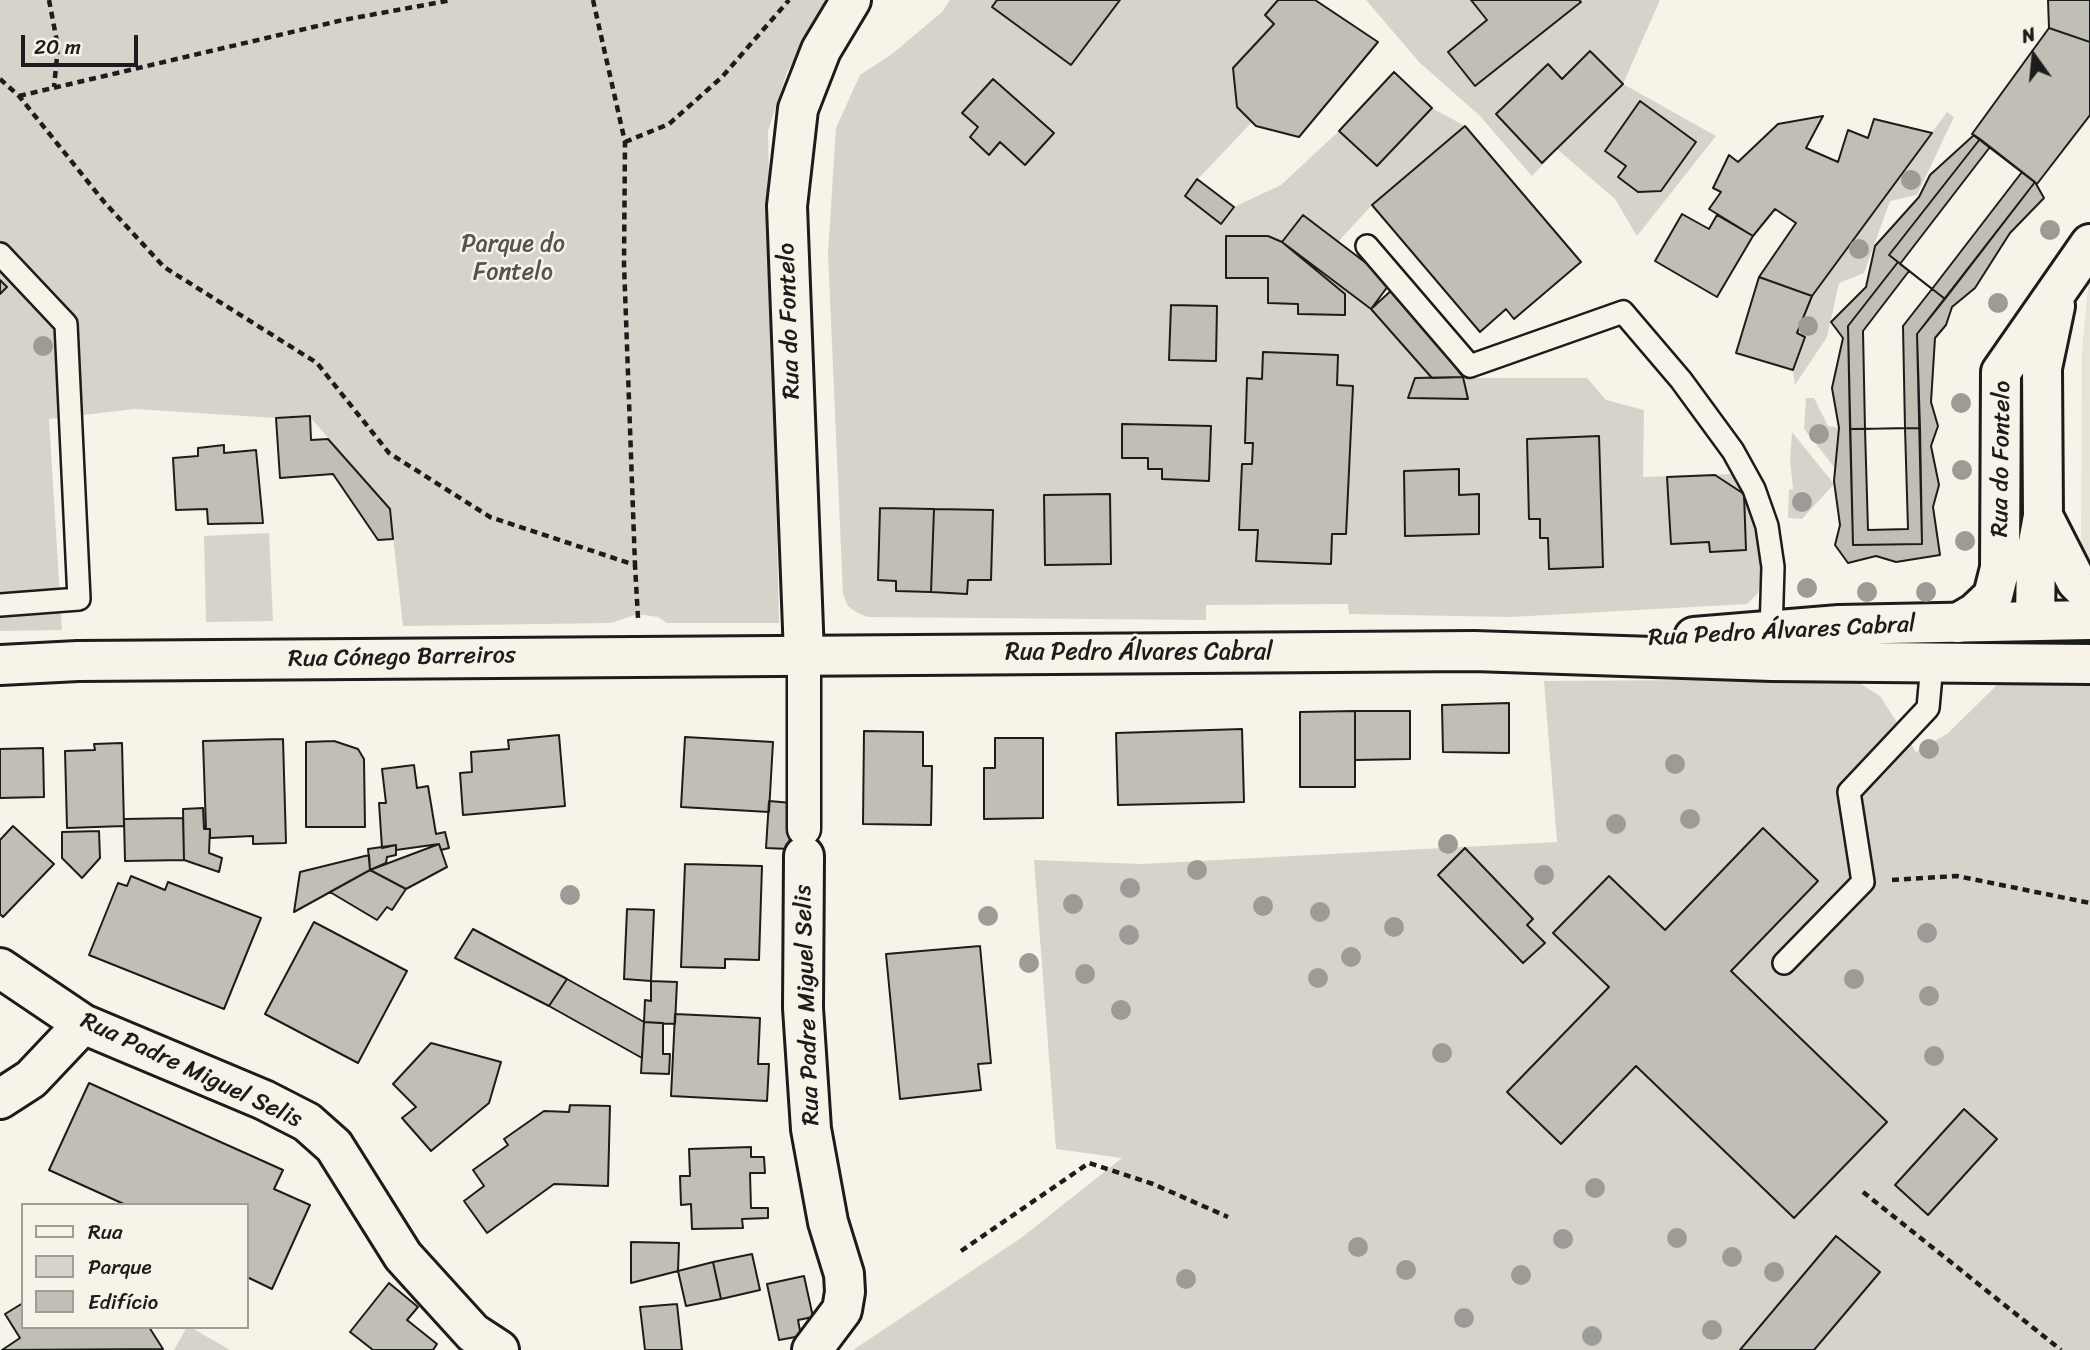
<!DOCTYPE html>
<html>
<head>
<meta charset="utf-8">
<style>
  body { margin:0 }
  #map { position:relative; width:2090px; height:1350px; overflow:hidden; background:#f7f3e8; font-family:Sriracha,sans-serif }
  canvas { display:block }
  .legend { position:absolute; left:21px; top:1203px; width:228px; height:126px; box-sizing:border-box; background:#f7f3e8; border:2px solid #9f9d96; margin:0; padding:9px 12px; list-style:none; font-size:21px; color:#1c1c1c }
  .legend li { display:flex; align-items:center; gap:14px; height:35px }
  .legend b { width:35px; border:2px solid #9f9d96 }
  .north { position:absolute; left:1999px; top:21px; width:70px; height:70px; -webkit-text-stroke:5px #f7f3e8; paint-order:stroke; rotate:345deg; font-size:19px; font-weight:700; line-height:28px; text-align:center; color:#1c1c1c }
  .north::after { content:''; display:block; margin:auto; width:24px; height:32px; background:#1c1c1c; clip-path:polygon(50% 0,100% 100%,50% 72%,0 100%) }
  .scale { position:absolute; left:21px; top:35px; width:117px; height:32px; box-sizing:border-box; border:4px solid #1c1c1c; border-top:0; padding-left:9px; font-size:21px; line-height:24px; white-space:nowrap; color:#1c1c1c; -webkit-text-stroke:5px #f7f3e8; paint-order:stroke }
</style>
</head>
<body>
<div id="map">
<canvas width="2090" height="1350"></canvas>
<ul class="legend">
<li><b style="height:9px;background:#f7f3e8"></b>Rua</li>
<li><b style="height:19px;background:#d7d3cb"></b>Parque</li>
<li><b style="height:19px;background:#c0beb5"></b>Edifício</li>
</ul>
<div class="north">N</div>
<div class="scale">20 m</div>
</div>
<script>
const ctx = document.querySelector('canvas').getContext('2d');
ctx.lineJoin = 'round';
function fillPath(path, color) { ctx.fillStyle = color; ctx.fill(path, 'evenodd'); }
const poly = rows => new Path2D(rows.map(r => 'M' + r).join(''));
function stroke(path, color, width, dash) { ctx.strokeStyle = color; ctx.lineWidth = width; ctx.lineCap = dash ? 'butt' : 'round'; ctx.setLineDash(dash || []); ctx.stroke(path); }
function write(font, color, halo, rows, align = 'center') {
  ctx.font = font + ' Sriracha,sans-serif'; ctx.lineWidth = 5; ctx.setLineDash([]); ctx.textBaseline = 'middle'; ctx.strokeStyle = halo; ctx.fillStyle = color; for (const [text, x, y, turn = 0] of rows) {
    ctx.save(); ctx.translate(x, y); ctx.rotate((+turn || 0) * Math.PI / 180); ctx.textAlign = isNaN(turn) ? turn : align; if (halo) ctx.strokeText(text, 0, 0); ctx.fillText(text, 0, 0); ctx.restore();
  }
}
fillPath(poly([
  [2090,264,2090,573,2081,549,2082,352]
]), '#e6e3d9');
fillPath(poly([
  [0,0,833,0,787,72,768,131,779,623,667,623,658,617,638,614,611,623,403,626,390,509,310,417,276,418,135,409,49,419,62,630,0,631],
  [950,0,1278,0,1274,24,1233,68,1252,122,1198,179,1234,207,1281,185,1339,131,1377,166,1432,108,1465,126,1372,205,1338,242,1303,215,1283,242,1371,309,1432,378,1587,378,1606,400,1644,410,1643,477,1736,474,1744,488,1762,542,1763,570,1758,593,1747,604,1511,617,1349,614,1348,604,1206,605,1206,620,868,617,856,612,848,606,843,594,828,253,836,128,860,75,892,54,942,12],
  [1366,0,1660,0,1623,84,1716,136,1637,236,1615,199,1557,149,1532,176,1479,115,1420,63],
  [1947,112,1954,117,1917,195,1890,201,1864,273,1839,283,1827,337,1795,385,1793,370,1805,337,1797,333,1812,296],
  [1806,398,1814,398,1828,426,1839,428,1835,468,1804,429],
  [1792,432,1834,484,1802,519,1788,518,1789,490,1793,489,1790,460],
  [269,533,273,621,206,622,204,536],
  [2090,674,2090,1350,853,1350,1021,1238,1122,1158,1056,1149,1034,860,1142,864,1557,842,1544,681,1853,679,1880,696,1916,752,1947,734,2000,682],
  [187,1327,190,1327,230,1350,174,1350]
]), '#d7d3cb');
const building = poly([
  [997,0,1120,0,1071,65,992,7,997,0],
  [1278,0,1315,0,1378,42,1299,137,1256,126,1237,107,1233,68,1274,24,1265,15,1278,0],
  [1471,0,1579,0,1581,2,1475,86,1448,52,1487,20,1471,0],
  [2048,0,2090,0,2090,42,2049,28,2048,0],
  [2049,28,2090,42,2090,115,2037,184,1972,134,2049,28],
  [1590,51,1623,84,1542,163,1496,114,1548,64,1562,79,1590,51],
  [1394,72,1432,108,1377,166,1339,131,1394,72],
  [993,79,1054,133,1025,165,1000,142,989,155,970,137,978,127,962,113,993,79],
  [1640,101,1696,142,1661,191,1638,192,1618,177,1626,166,1605,151,1640,101],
  [1823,116,1806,148,1838,162,1848,130,1868,138,1874,119,1932,133,1812,296,1759,277,1796,223,1775,209,1753,236,1709,209,1721,192,1713,188,1729,155,1738,162,1778,124,1823,116],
  [1465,126,1581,262,1514,319,1506,309,1480,332,1372,205,1465,126],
  [1974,135,1980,139,1889,255,1898,262,1848,326,1853,545,1922,544,1917,334,2035,182,2044,198,2010,233,1975,288,1952,307,1946,325,1935,338,1931,402,1938,426,1931,446,1939,485,1933,507,1940,555,1896,562,1876,556,1848,563,1835,545,1840,525,1834,481,1839,428,1832,388,1843,338,1831,322,1866,287,1875,246,1919,197,1930,175,1974,135],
  [1980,139,2035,182,1945,299,1889,255,1980,139],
  [1990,147,2022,172,1932,289,1900,264,1990,147],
  [1197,179,1234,207,1221,224,1185,196,1197,179],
  [1682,214,1709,229,1717,215,1753,236,1717,297,1655,261,1682,214],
  [1303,215,1391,282,1371,309,1282,242,1303,215],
  [1226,236,1268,236,1282,242,1345,294,1345,315,1298,314,1298,304,1268,303,1268,278,1226,278,1226,236],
  [1898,262,1945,299,1917,334,1920,428,1850,429,1848,326,1898,262],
  [1909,271,1932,289,1903,326,1905,428,1865,429,1863,331,1909,271],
  [1759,277,1812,296,1797,333,1805,337,1793,370,1736,353,1759,277],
  [0,280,7,287,0,294,0,280],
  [1394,288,1463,377,1432,378,1371,309,1394,288],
  [1171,305,1217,306,1216,361,1169,360,1171,305],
  [1263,352,1338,355,1337,385,1353,386,1346,534,1332,534,1331,564,1256,561,1258,530,1239,530,1242,464,1252,464,1253,443,1245,443,1247,378,1262,379,1263,352],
  [1463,377,1468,399,1408,398,1415,378,1463,377],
  [310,416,311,440,328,439,390,509,393,539,378,540,333,474,280,478,276,418,310,416],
  [1122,424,1211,426,1209,481,1162,479,1162,469,1148,469,1148,458,1122,458,1122,424],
  [1905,428,1908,529,1868,530,1865,429,1905,428],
  [1920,428,1922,544,1853,545,1850,429,1920,428],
  [1599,436,1603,567,1549,569,1548,538,1540,538,1540,519,1529,519,1527,439,1599,436],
  [224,445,224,453,256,450,263,523,208,524,207,509,176,510,173,458,198,456,198,448,224,445],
  [1459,469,1459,495,1479,494,1479,534,1405,536,1404,471,1459,469],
  [1715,475,1744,494,1746,550,1710,552,1709,542,1671,544,1667,477,1715,475],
  [1110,494,1111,564,1045,565,1044,495,1110,494],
  [880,508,934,509,931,592,896,591,896,581,878,580,880,508],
  [934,509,993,510,991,580,968,580,967,594,931,592,934,509],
  [1509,703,1509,753,1443,752,1442,705,1509,703],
  [1355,711,1355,787,1300,787,1300,712,1355,711],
  [1355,711,1410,711,1410,759,1355,760,1355,711],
  [1242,729,1244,802,1118,805,1116,733,1242,729],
  [864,731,923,732,923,766,932,766,931,825,863,824,864,731],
  [559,735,565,806,463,815,460,773,472,772,471,752,509,749,508,740,559,735],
  [685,737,773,742,769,812,681,807,685,737],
  [995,738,1043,738,1043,818,984,819,984,768,995,768,995,738],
  [283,739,286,843,253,844,253,836,210,838,210,829,206,829,203,741,283,739],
  [334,741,358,749,364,759,365,827,306,827,306,742,334,741],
  [122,743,124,826,67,828,65,751,95,750,94,744,122,743],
  [43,748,44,797,0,798,0,749,43,748],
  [414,765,417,788,428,786,436,834,445,832,449,848,441,850,439,844,396,850,396,845,382,848,379,803,386,803,382,769,414,765],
  [769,801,792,803,789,849,766,848,769,801],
  [203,808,204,829,210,829,209,853,222,858,219,872,184,860,183,809,203,808],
  [183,818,184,860,125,861,124,819,183,818],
  [13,826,54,864,3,917,0,914,0,840,13,826],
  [1763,828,1818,881,1731,971,1887,1122,1794,1218,1636,1066,1561,1144,1507,1092,1609,987,1553,933,1609,876,1665,930,1763,828],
  [99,831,100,858,82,878,62,858,62,832,99,831],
  [439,844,447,867,406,889,370,870,439,844],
  [396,845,396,855,387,857,386,863,370,870,368,849,396,845],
  [1465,848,1533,919,1527,925,1545,943,1523,963,1438,875,1465,848],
  [369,855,370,870,294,912,300,872,369,855],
  [685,864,762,866,759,960,725,959,725,968,681,967,685,864],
  [370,870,406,889,392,910,387,907,377,920,330,892,370,870],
  [131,876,165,890,168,882,261,918,224,1009,89,955,118,883,127,886,131,876],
  [627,909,654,910,651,981,624,979,627,909],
  [314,922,407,971,358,1063,265,1014,314,922],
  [473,929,567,979,549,1006,455,958,473,929],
  [980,946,991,1063,978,1064,981,1090,900,1099,886,954,980,946],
  [567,979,644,1022,642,1058,549,1006,567,979],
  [651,981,677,982,675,1024,644,1022,645,1000,651,1001,651,981],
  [675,1014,760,1018,758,1064,769,1064,767,1101,671,1096,675,1014],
  [644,1022,663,1023,663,1054,670,1054,669,1074,641,1073,644,1022],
  [431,1043,501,1062,489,1103,431,1151,402,1118,416,1107,393,1084,431,1043],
  [89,1083,283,1170,274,1189,310,1205,272,1289,247,1277,247,1205,126,1205,49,1170,89,1083],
  [570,1105,610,1106,608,1186,554,1184,487,1233,464,1201,484,1186,473,1170,508,1145,504,1139,544,1111,569,1112,570,1105],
  [1964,1109,1997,1139,1928,1215,1895,1185,1964,1109],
  [751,1147,751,1157,764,1157,765,1173,750,1173,751,1208,768,1208,768,1218,742,1219,743,1228,692,1229,691,1204,681,1205,680,1176,690,1176,689,1149,751,1147],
  [1836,1236,1880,1272,1814,1350,1740,1350,1836,1236],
  [631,1242,679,1243,678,1271,631,1283,631,1242],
  [752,1254,760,1290,721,1299,713,1262,752,1254],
  [713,1262,721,1299,686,1306,678,1271,713,1262],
  [804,1276,813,1317,798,1320,801,1336,779,1340,767,1284,804,1276],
  [389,1283,418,1307,407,1320,437,1344,433,1350,373,1350,350,1332,389,1283],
  [23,1303,23,1327,149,1327,163,1349,2,1350,20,1338,5,1314,23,1303],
  [677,1304,682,1350,645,1350,640,1307,677,1304]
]);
fillPath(building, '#c0beb5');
stroke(building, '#1c1c1c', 2);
const service = poly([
  [1367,246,1470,366,1623,312,1681,380,1733,451,1754,489,1767,526,1773,567,1771,632],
  [0,254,66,324,79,599,0,605],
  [1784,963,1863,882,1849,792,1928,708,1932,664]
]);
const pedestrian = poly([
  [804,655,804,829]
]);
const minor = poly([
  [2043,516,2076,581,2090,595],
  [2035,621,2036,554,2043,516,2042,368,2055,306],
  [1958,623,1975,613,1993,596,2000,568,2001,372,2090,244],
  [804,655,787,206,798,109,821,50,851,0],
  [804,856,803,1008,811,1129,828,1222,844,1274,845,1292,842,1310,812,1350],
  [0,968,83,1024,264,1100,307,1122,334,1146,403,1256,473,1333,499,1350],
  [0,1099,31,1079,83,1024]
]);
const primary = poly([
  [1694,637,1839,625,2090,620],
  [0,665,78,661,1474,651,1772,661,2090,664]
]);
stroke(service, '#1c1c1c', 26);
stroke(pedestrian, '#1c1c1c', 37);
stroke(minor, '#1c1c1c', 44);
stroke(primary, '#1c1c1c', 44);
stroke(poly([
  [49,0,58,47,54,87],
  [593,0,625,142,624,264,635,565],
  [0,79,19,96,105,203,164,267,317,363,389,453,490,517,635,565,638,618],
  [19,96,343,20,452,0],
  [625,142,669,124,722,77,789,0],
  [1892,880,1957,876,2090,903],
  [1863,1192,2061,1350],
  [961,1251,1089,1163,1153,1184,1228,1217]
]), '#1c1c1c', 4.5, [7, 5]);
stroke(service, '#f7f3e8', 21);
stroke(pedestrian, '#f7f3e8', 32);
stroke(minor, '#f7f3e8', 38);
stroke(primary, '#f7f3e8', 38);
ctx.fillStyle = '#9d9b95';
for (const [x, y] of [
  [1911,180],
  [2050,230],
  [1859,249],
  [1998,303],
  [1808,326],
  [43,346],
  [1961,403],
  [1819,434],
  [1962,470],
  [1802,502],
  [1965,541],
  [1807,588],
  [1867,592],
  [1926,592],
  [1929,749],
  [1675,764],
  [1690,819],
  [1616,824],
  [1448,844],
  [1197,870],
  [1544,875],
  [1130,888],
  [570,895],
  [1073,904],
  [1263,906],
  [1320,912],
  [988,916],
  [1394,927],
  [1927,933],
  [1129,935],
  [1351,957],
  [1029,963],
  [1085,974],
  [1318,978],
  [1854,979],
  [1929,996],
  [1121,1010],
  [1442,1053],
  [1934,1056],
  [1595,1188],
  [1677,1238],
  [1563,1239],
  [1358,1247],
  [1732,1257],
  [1406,1270],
  [1774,1272],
  [1521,1275],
  [1186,1279],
  [1464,1318],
  [1712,1330],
  [1592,1336]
]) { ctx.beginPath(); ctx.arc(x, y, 10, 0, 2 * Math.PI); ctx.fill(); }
write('24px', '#545351', '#f7f3e8', [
  ["Parque do",513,245],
  ["Fontelo",513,273]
]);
write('24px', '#1c1c1c', '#f7f3e8', [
  ["Rua do Fontelo",790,321,-92],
  ["Rua do Fontelo",2002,459,-89],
  ["Rua Pedro Álvares Cabral",1782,632,-3],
  ["Rua Pedro Álvares Cabral",1139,653],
  ["Rua Cónego Barreiros",402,658,-1],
  ["Rua Padre Miguel Selis",808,1005,-92],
  ["Rua Padre Miguel Selis",191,1071,25]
]);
</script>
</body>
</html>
